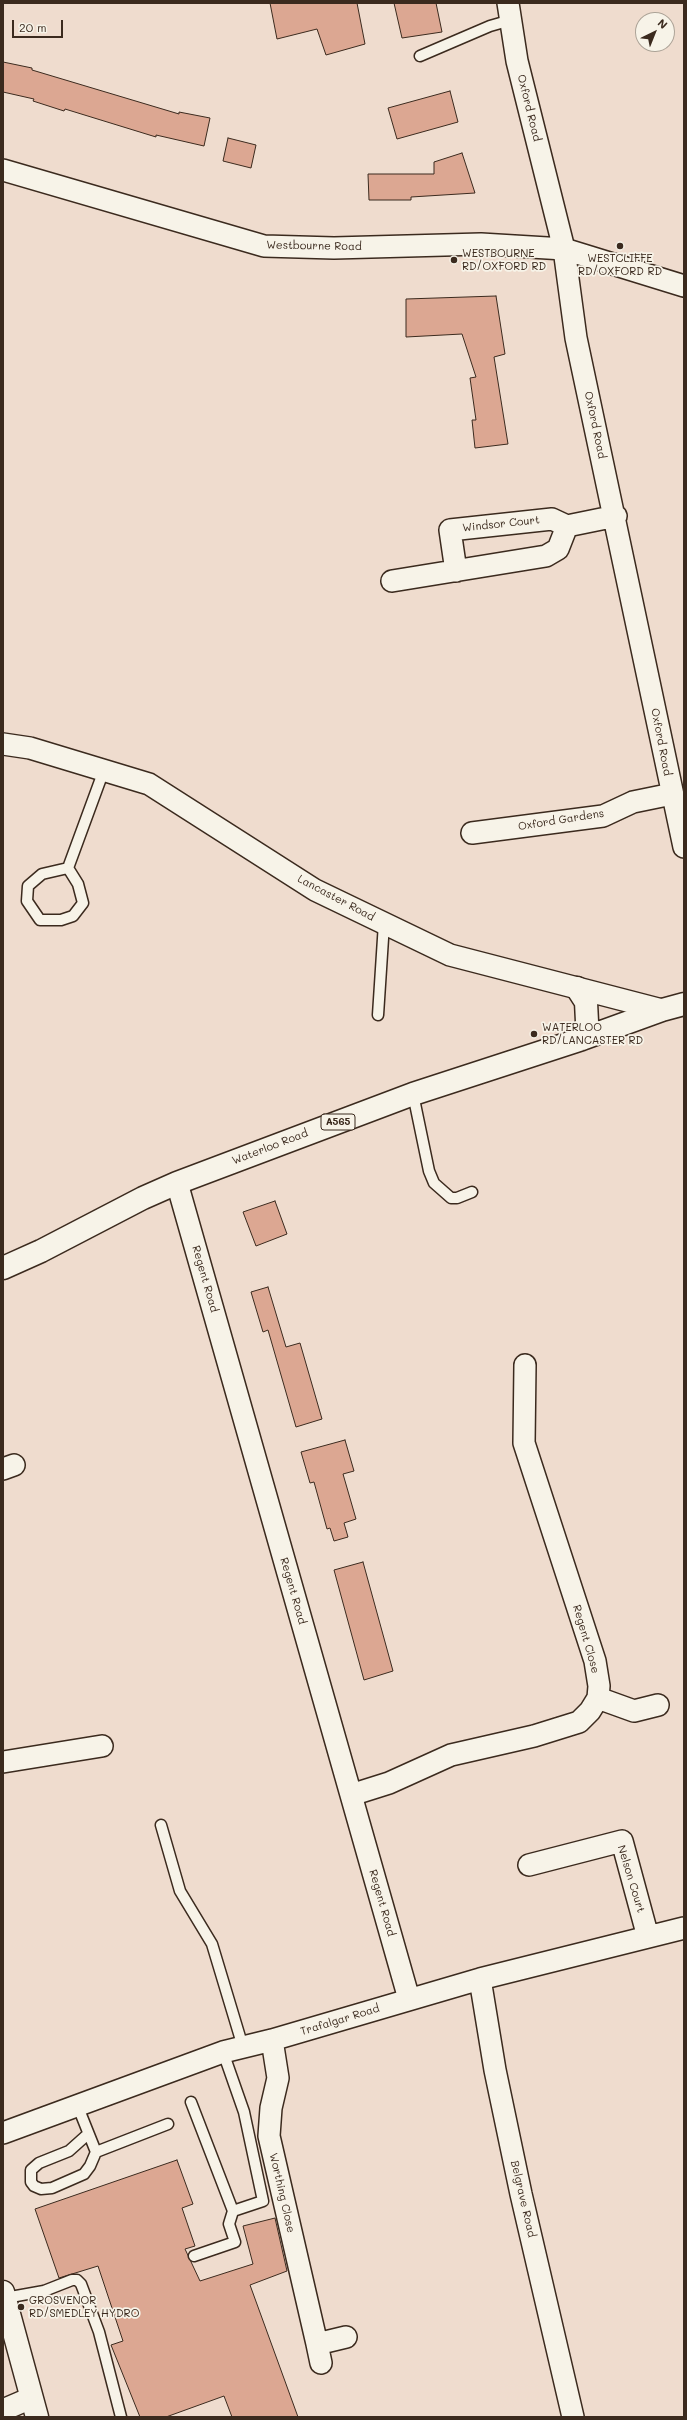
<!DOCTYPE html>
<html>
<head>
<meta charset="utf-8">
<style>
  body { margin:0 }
  #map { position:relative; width:687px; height:2420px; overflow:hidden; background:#efdcce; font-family:Mali,sans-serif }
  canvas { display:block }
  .frame { position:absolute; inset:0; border:4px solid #3b2a1e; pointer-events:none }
  .north { position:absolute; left:635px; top:12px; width:40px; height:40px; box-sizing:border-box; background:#f7f3e8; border:1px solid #aca397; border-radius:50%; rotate:43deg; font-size:11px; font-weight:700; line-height:16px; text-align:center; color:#3b2a1e }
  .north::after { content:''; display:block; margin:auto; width:14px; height:18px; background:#3b2a1e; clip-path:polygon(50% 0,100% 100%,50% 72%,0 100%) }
  .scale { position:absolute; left:12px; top:20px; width:51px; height:18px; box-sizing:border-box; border:2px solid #3b2a1e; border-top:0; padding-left:5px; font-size:12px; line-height:14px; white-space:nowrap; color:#3b2a1e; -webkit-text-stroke:3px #f7f3e8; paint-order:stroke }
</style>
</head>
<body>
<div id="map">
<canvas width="687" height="2420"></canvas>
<div class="frame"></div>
<div class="north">N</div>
<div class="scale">20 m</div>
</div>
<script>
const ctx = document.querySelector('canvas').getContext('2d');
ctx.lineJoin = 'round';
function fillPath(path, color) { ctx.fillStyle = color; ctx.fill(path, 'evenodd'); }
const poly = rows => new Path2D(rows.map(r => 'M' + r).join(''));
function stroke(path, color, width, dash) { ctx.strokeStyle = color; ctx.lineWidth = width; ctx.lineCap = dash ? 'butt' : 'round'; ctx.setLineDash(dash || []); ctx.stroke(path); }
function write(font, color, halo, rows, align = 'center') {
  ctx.font = font + ' Mali,sans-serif'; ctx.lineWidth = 3.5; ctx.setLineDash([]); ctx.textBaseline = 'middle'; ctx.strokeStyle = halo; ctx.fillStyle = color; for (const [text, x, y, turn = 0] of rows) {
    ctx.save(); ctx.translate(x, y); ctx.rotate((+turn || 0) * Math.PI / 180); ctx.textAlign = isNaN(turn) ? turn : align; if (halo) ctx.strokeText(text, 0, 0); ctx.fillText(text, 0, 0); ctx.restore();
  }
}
const building = poly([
  [270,3,357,3,365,44,326,55,317,29,277,39,270,3],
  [394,3,436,3,442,32,402,38,394,3],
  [3,62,32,68,32,70,179,114,179,112,210,118,204,146,156,135,156,137,65,109,64,111,33,101,34,99,3,92,3,62],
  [450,91,458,122,397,139,388,108,450,91],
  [228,138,256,145,251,168,223,161,228,138],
  [462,153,475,193,411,197,411,200,369,200,368,174,434,174,434,162,462,153],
  [496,296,505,354,494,357,508,444,475,448,472,420,476,420,470,378,476,377,462,334,406,337,406,299,496,296],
  [275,1201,287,1234,256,1246,243,1212,275,1201],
  [268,1287,286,1347,300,1343,322,1419,296,1427,268,1330,263,1332,251,1292,268,1287],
  [345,1440,354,1471,343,1474,356,1519,344,1523,348,1537,334,1541,330,1528,327,1529,314,1482,310,1483,301,1452,345,1440],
  [363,1562,393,1671,364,1680,334,1570,363,1562],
  [177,2160,193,2204,182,2208,195,2246,185,2249,200,2281,253,2264,243,2226,275,2218,287,2271,250,2285,298,2417,232,2417,224,2396,166,2417,140,2417,111,2345,123,2341,98,2266,59,2278,35,2209,177,2160]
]);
fillPath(building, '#dca792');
stroke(building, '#3b2a1e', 1);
const lane = poly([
  [420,56,490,26,511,20],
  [68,868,78,884,83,903,73,916,61,920,40,920,27,901,28,886,42,874,68,868],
  [68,868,104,770],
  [378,1015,384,923],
  [413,1094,429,1171,434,1183,451,1198,457,1198,472,1192],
  [161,1825,180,1891,212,1944,243,2047],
  [191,2102,233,2211,263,2201,244,2112,223,2052],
  [78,2107,96,2152,168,2124],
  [88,2134,69,2151,39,2163,31,2170,31,2182,34,2186,41,2189,52,2188,84,2174,90,2166,96,2152],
  [194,2256,235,2242,229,2224,233,2211],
  [5,2298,44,2291,72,2280,77,2280,81,2284,99,2332,121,2417]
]);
const street = poly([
  [508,3,517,61,564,249,576,338,684,847],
  [3,170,264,246,334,248,481,244,564,249,684,286],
  [456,571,450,530,552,519,567,526],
  [392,581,546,556,558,549,567,526,616,516],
  [3,744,30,748,149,784,315,890,450,955,662,1010],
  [472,833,603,816,633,802,672,794],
  [177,1183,409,1999],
  [3,1469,14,1465],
  [598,1698,634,1711,658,1705],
  [3,1762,102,1746],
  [351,1795,389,1783,451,1755,534,1736,579,1722,590,1711,598,1698,599,1686,595,1661,524,1443,525,1365],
  [529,1865,622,1841,648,1937],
  [480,1979,495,2070,521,2194,573,2417],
  [272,2040,278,2078,271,2108,269,2136,317,2344,346,2337],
  [3,2133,223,2052,272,2040,480,1979,684,1928],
  [317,2344,321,2363],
  [3,2410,31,2398]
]);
const secondary = poly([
  [3,2292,37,2417]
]);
const highway = poly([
  [577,988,586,1002,587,1022,582,1039],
  [3,1268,41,1251,143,1198,177,1183,413,1094,582,1039,662,1010,684,1004]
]);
stroke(lane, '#3b2a1e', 13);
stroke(street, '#3b2a1e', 24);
stroke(secondary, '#3b2a1e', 25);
stroke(highway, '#3b2a1e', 25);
stroke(lane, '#f7f3e8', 10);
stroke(street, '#f7f3e8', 21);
stroke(secondary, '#f7f3e8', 22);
stroke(highway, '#f7f3e8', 22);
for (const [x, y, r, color] of [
  [620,246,4,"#3b2a1e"],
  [454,260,4,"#3b2a1e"],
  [534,1034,4,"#3b2a1e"],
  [21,2307,4,"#3b2a1e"]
]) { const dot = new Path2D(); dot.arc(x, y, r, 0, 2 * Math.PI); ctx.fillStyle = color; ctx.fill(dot); stroke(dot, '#f7f3e8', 1.5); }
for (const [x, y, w] of [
  [338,1122,34]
]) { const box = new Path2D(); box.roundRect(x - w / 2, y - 8, w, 16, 3); ctx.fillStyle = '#f7f3e8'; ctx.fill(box); stroke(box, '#3b2a1e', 1); }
write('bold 10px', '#3b2a1e', null, [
  ["A565",338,1122]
]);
write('11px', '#3b2a1e', '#f7f3e8', [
  ["Oxford Road",529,108,76],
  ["Westbourne Road",314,246,1],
  ["Oxford Road",595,425,78],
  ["Windsor Court",501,524,-6],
  ["Oxford Road",661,742,79],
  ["Oxford Gardens",561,820,-9],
  ["Lancaster Road",336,898,28],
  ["Waterloo Road",270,1147,-21],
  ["Regent Road",205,1279,74],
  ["Regent Road",293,1591,74],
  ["Regent Close",586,1639,74],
  ["Nelson Court",631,1879,73],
  ["Regent Road",382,1903,74],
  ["Trafalgar Road",340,2020,-17],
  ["Worthing Close",282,2193,77],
  ["Belgrave Road",523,2199,77]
]);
write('11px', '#3b2a1e', '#f7f3e8', [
  ["WESTBOURNE",462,254],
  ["RD/OXFORD RD",462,267],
  ["WESTCLIFFE",620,259,"center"],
  ["RD/OXFORD RD",620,272,"center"],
  ["WATERLOO",542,1028],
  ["RD/LANCASTER RD",542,1041],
  ["GROSVENOR",29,2301],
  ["RD/SMEDLEY HYDRO",29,2314]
], 'left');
</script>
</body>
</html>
